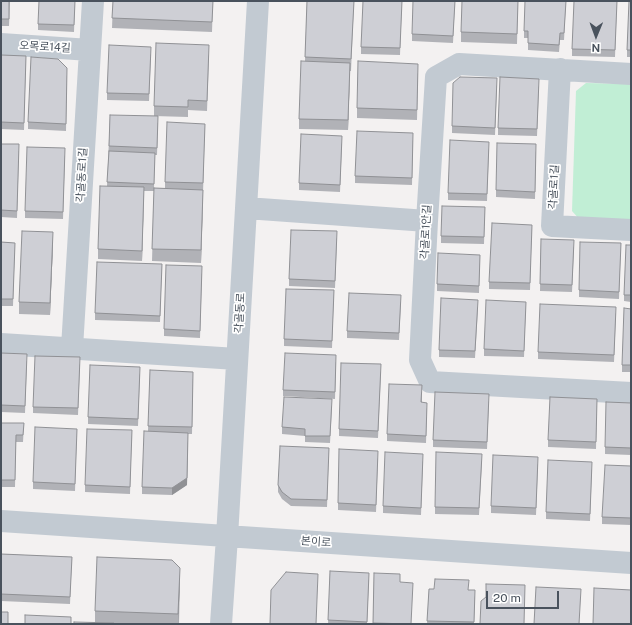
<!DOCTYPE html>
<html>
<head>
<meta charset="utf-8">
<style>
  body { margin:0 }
  #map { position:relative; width:632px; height:625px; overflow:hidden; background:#f3f1f1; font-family:"Public Sans",sans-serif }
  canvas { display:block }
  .frame { position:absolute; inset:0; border:2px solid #49525d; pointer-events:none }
  .north { position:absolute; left:576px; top:16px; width:40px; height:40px; -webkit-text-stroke:3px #fff; paint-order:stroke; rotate:181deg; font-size:11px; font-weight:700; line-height:16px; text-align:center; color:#49525d }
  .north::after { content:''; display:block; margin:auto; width:14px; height:18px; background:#49525d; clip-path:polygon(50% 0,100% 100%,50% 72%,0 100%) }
  .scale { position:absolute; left:486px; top:591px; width:73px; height:18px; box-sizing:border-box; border:2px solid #49525d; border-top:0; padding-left:5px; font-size:12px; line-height:14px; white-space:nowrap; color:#49525d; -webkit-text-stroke:3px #fff; paint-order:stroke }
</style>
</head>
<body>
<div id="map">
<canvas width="632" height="625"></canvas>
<div class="frame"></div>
<div class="north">N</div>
<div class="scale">20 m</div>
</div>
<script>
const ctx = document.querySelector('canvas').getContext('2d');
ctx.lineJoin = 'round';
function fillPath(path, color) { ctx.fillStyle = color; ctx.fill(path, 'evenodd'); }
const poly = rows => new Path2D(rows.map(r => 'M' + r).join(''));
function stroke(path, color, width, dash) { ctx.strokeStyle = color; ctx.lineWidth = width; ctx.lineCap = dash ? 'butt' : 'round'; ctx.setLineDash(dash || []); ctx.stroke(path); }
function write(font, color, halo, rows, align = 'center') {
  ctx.font = font + ' "Public Sans","Noto Sans KR",sans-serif'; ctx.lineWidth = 3.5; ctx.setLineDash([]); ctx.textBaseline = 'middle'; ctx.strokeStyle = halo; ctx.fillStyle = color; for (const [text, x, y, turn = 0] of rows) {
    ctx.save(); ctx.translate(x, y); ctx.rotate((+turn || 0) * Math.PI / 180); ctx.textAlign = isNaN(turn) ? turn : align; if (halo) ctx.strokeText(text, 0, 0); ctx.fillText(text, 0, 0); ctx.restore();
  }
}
fillPath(poly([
  [586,83,631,84,631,222,580,220,572,211,576,91]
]), '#c1eed5');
stroke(poly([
  [1,44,90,50],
  [560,69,552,226,631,230],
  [631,74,459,64,436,77,427,221,420,360,430,382,631,393],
  [246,208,427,221],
  [1,344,237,359],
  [72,348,93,1],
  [1,521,631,563],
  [221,624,227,537,258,1]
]), '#c2cad2', 22);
fillPath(poly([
  [1,1,10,1,9,26,1,26],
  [75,1,74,32,38,30,38,24],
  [113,1,213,1,212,32,112,28],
  [307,1,354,1,351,71,350,71,348,130,299,129,299,119,305,61],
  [402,1,400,55,361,54,361,47],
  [455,1,453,43,412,41,412,34],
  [518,1,517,44,461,42,461,32],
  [566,1,564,40,560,40,559,52,528,50,528,38,524,38,524,31],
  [617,1,615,57,572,56,572,49],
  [631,1,631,57,627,57,627,50],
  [151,54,149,101,107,100,107,93],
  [1,55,26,56,24,130,1,129],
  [209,55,207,111,188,110,188,117,154,116,154,106],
  [418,73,417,120,357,118,357,108],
  [67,75,66,131,28,129,28,122],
  [497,85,495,135,452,133,452,126],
  [539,86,537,136,498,135,498,128],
  [110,115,158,123,157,155,155,155,154,188,165,188,165,182,205,124,201,263,152,261,154,191,144,191,142,261,98,259,98,249,107,186],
  [413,140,412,185,355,183,355,176],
  [342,143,340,192,299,190,299,183],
  [1,144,19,151,17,218,1,217],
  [489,149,487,201,448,200,448,193],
  [536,151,535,199,496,197,496,190],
  [65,155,63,219,25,218,25,211],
  [485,207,484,244,441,243,441,236],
  [532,225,530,290,489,289,489,282],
  [337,238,335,288,289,286,289,279],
  [541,239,574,247,572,292,540,291],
  [1,242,15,243,13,306,1,306],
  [621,243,619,299,579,297,579,290],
  [53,244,50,315,19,314,19,302],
  [631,245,631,302,624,301,624,295],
  [480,255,479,293,437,291,437,284],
  [162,264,160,322,95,320,95,313],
  [202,273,200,338,164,336,164,329],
  [334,290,332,348,284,346,284,339],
  [401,302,399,340,347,338,347,331],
  [526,302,524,357,484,356,484,349],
  [478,307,475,358,439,357,439,350],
  [631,309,631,372,622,372,622,365],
  [616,313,614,362,538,359,538,352],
  [1,353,27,361,25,413,1,412],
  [336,362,335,399,283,396,283,390],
  [80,364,78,415,33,413,33,407],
  [150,370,193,379,192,434,188,434,187,485,172,495,142,494,142,487,148,431],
  [381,371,378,438,339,436,339,429],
  [140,374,138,426,88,424,88,417],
  [422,392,422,402,427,409,426,443,387,441,387,434],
  [597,399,596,449,548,447,548,440],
  [489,401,487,449,433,447,433,440],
  [631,403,631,455,605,454,605,447],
  [332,406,330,443,305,442,305,436,282,434,282,427],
  [1,423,24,423,23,442,16,442,15,487,1,487],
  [77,429,75,491,33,489,33,482],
  [132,430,130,494,85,492,85,485],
  [329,448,327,507,291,506,282,499,278,492,278,485],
  [378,458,376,512,338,510,338,503],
  [423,461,421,515,383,513,383,506],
  [482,461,479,515,435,514,435,507],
  [538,464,536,515,491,513,491,506],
  [631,466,631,525,602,524,602,517],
  [592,469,590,521,546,519,546,512],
  [1,554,72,557,70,604,1,601],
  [330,571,369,580,367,624,328,624],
  [374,573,400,583,411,624,373,624],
  [180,581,179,624,74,624,95,622,95,611],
  [429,589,469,590,475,597,474,624,427,624]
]), '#b1b2b7');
fillPath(poly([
  [350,63,350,73,348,130,348,120],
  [144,187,144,197,142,261,142,251],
  [203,190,203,202,201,263,201,250],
  [53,232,53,244,50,315,50,303],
  [188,440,187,485,172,495,172,488],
  [180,568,180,581,178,624,178,614]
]), '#909195');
const building = poly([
  [1,1,9,1,9,19,1,19,1,1],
  [39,1,75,1,74,25,38,24,39,1],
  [113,1,213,1,212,22,112,18,113,1],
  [307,1,354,1,351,59,305,57,307,1],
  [363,1,402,1,400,48,361,47,363,1],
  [413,1,455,1,453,36,412,34,413,1],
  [462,1,518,1,517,34,461,32,462,1],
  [525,1,566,1,564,33,560,33,559,45,528,43,528,31,524,31,525,1],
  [574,1,617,1,615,50,572,49,574,1],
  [629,1,631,1,631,50,627,50,629,1],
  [156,43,209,45,207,101,188,100,188,107,154,106,156,43],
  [109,45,151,47,149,94,107,93,109,45],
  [1,55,26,56,24,123,1,122,1,55],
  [31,57,58,59,67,68,66,124,28,122,31,57],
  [301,61,350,63,348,120,299,119,301,61],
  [358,61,418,64,417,110,357,108,358,61],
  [460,77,497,78,495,128,452,126,453,83,460,77],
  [500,77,539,79,537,129,498,128,500,77],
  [110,115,158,116,157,148,109,146,110,115],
  [167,122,205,124,203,183,165,182,167,122],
  [357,131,413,133,412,178,355,176,357,131],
  [301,134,342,136,340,185,299,183,301,134],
  [450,140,489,142,487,194,448,193,450,140],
  [497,143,536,144,535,192,496,190,497,143],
  [1,144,19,144,17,211,1,210,1,144],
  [27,147,65,148,63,212,25,211,27,147],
  [109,151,155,153,154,184,107,182,109,151],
  [100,186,144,187,142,251,98,249,100,186],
  [154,188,203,190,201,250,152,249,154,188],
  [442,206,485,207,484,237,441,236,442,206],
  [492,223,532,225,530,283,489,282,492,223],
  [291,230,337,231,335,281,289,279,291,230],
  [22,231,53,232,50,303,19,302,22,231],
  [541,239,574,240,572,285,540,284,541,239],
  [1,242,15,243,13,299,1,299,1,242],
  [580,242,621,243,619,292,579,290,580,242],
  [626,245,631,245,631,295,624,295,626,245],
  [438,253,480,255,479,286,437,284,438,253],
  [97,262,162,264,160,316,95,313,97,262],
  [166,265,202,266,200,331,164,329,166,265],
  [286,289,334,290,332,341,284,339,286,289],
  [349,293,401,295,399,333,347,331,349,293],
  [441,298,478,300,475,351,439,350,441,298],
  [486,300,526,302,524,351,484,349,486,300],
  [540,304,616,307,614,355,538,352,540,304],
  [624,308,631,309,631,365,622,365,624,308],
  [1,353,27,354,25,406,1,405,1,353],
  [285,353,336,355,335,392,283,390,285,353],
  [35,356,80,357,78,408,33,407,35,356],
  [341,363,381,364,378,431,339,429,341,363],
  [90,365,140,367,138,419,88,417,90,365],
  [150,370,193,372,192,427,148,426,150,370],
  [389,384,422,385,421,402,427,403,426,436,387,434,389,384],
  [435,392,489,394,487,442,433,440,435,392],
  [284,397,332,399,330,436,305,436,305,429,282,427,284,397],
  [550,397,597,399,596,442,548,440,550,397],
  [606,402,631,403,631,448,605,447,606,402],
  [1,423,24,423,23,435,16,435,15,480,1,480,1,423],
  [35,427,77,429,75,484,33,482,35,427],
  [87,429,132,430,130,487,85,485,87,429],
  [144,431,188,433,187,478,172,488,142,487,144,431],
  [280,446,329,448,327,500,291,499,282,492,278,485,280,446],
  [339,449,378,451,376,505,338,503,339,449],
  [385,452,423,454,421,508,383,506,385,452],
  [436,452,482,454,479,508,435,507,436,452],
  [493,455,538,457,536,508,491,506,493,455],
  [548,460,592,462,590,514,546,512,548,460],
  [605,465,631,466,631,518,602,517,605,465],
  [1,554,72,557,70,597,1,594,1,554],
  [97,557,172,560,180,568,178,614,95,611,97,557],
  [330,571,369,573,367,622,328,620,330,571],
  [286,572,318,574,316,624,270,624,271,590,286,572],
  [374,573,400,574,400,582,413,583,411,624,373,623,374,573],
  [435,579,469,580,468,590,475,590,474,622,427,621,429,589,434,589,435,579],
  [486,584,525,585,524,624,480,624,481,601,486,597,486,584],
  [536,587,581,589,579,624,534,624,536,587],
  [594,588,631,590,631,624,593,624,594,588],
  [1,612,8,612,8,624,1,624,1,612],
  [25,615,71,617,71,624,25,624,25,615],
  [74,622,114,623,114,624,74,624,74,622]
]);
fillPath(building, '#cecfd5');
stroke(building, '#909195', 1);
write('11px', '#49525d', '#fff', [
  ["오목로14길",45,47,3],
  ["각골동로1길",82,175,-87],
  ["각골로1길",554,187,-87],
  ["각골로1안길",426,232,-87],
  ["각골동로",240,313,-87],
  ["본이로",316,542,4]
]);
</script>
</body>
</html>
